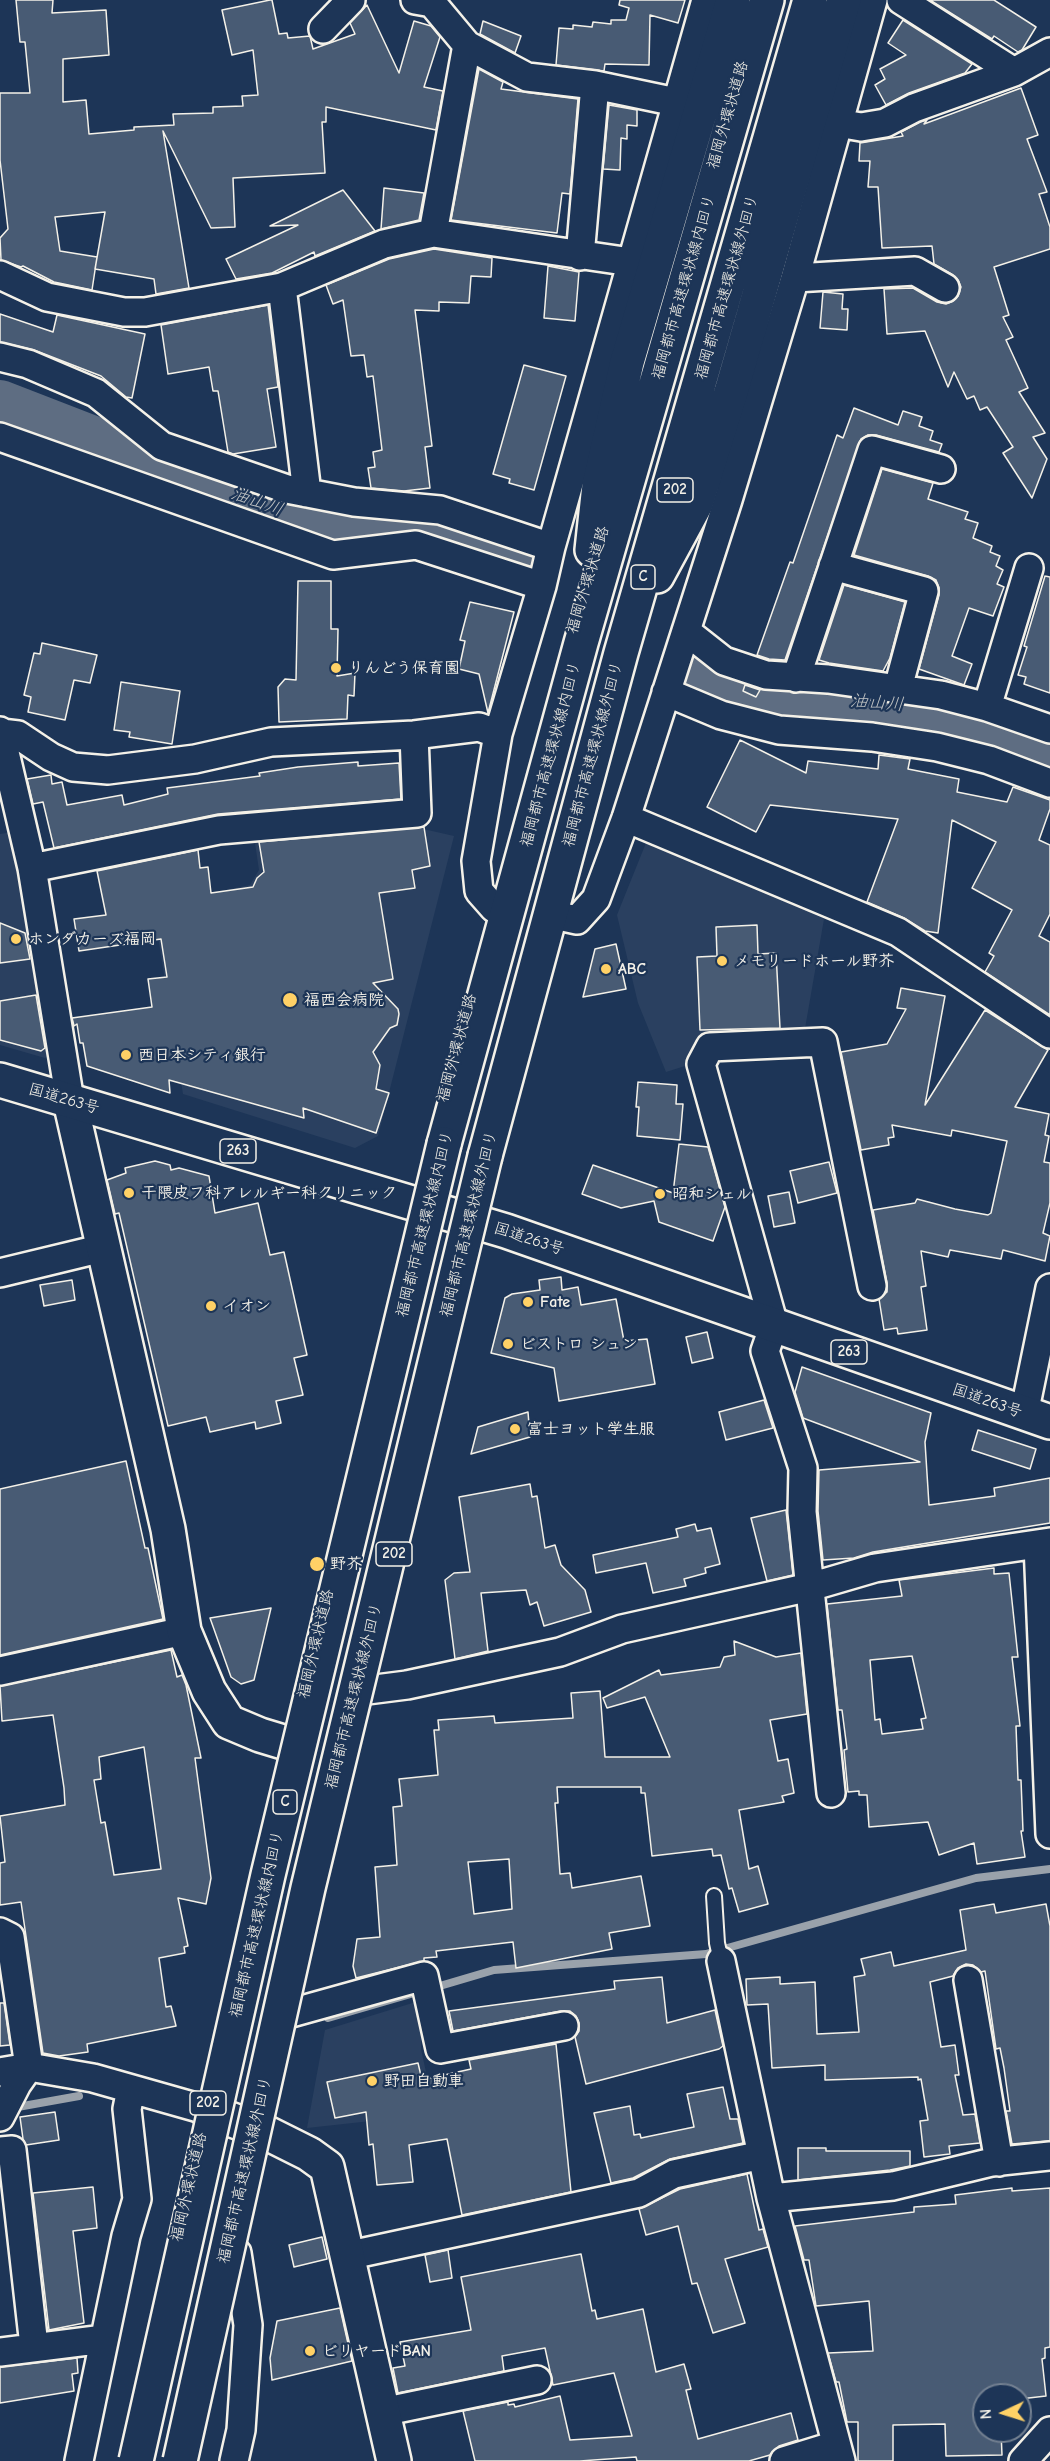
<!DOCTYPE html>
<html>
<head>
<meta charset="utf-8">
<style>
  body { margin:0 }
  #map { position:relative; width:1050px; height:2461px; overflow:hidden; background:#1d3557; font-family:"Comic Neue",sans-serif }
  canvas { display:block }
  .north { position:absolute; left:972px; top:2383px; width:60px; height:60px; box-sizing:border-box; background:#1d3557; border:2px solid #738091; border-radius:50%; rotate:266deg; font-size:16px; font-weight:700; line-height:24px; text-align:center; color:#f4f1e8 }
  .north::after { content:''; display:block; margin:auto; width:21px; height:27px; background:#ffd166; clip-path:polygon(50% 0,100% 100%,50% 72%,0 100%) }
</style>
</head>
<body>
<div id="map">
<canvas width="1050" height="2461"></canvas>
<div class="north">N</div>
</div>
<script>
const ctx = document.querySelector('canvas').getContext('2d');
ctx.lineJoin = 'round';
function fillPath(path, color) { ctx.fillStyle = color; ctx.fill(path, 'evenodd'); }
const poly = rows => new Path2D(rows.map(r => 'M' + r).join(''));
function stroke(path, color, width, dash) { ctx.strokeStyle = color; ctx.lineWidth = width; ctx.lineCap = dash ? 'butt' : 'round'; ctx.setLineDash(dash || []); ctx.stroke(path); }
function write(font, color, halo, rows, align = 'center') {
  ctx.font = font + ' "Comic Neue","Klee One",sans-serif'; ctx.lineWidth = 4.5; ctx.setLineDash([]); ctx.textBaseline = 'middle'; ctx.strokeStyle = halo; ctx.fillStyle = color; for (const [text, x, y, turn = 0] of rows) {
    ctx.save(); ctx.translate(x, y); ctx.rotate((+turn || 0) * Math.PI / 180); ctx.textAlign = isNaN(turn) ? turn : align; if (halo) ctx.strokeText(text, 0, 0); ctx.fillText(text, 0, 0); ctx.restore();
  }
}
fillPath(poly([
  [419,828,454,836,378,1136,355,1148,183,1094,153,905,250,885,259,870,254,836],
  [13,832,52,1053,45,1058,0,1045,0,834],
  [650,833,824,919,803,1040,715,1042,685,1066,666,1072,638,1003,617,915],
  [419,2001,427,2026,421,2039,421,2049,435,2114,307,2128,325,2030]
]), '#2a4060');
stroke(poly([
  [433,1988,494,1970,706,1954,976,1878,1050,1869],
  [328,2018,421,1991],
  [12,2108,79,2096]
]), '#9aa2ab', 8);
stroke(poly([
  [0,403,271,508,330,525,409,522,523,562],
  [701,671,730,690,770,696,940,709,1026,739,1050,752]
]), '#5e6d82', 46);
const building = poly([
  [16,0,53,0,52,13,106,10,109,55,63,59,63,102,86,100,89,134,134,130,134,127,174,125,173,114,213,113,213,107,243,106,242,96,258,95,253,50,232,55,222,10,270,0,272,0,279,34,287,33,288,38,310,36,313,49,355,34,350,23,367,5,399,73,414,21,431,26,440,37,424,87,443,91,436,130,326,107,326,122,322,122,325,173,233,178,235,227,211,228,163,131,189,288,156,294,154,279,95,269,105,212,55,217,60,251,97,257,92,290,54,282,23,266,21,267,1,260,0,238,8,229,0,160,0,93,30,93,25,42,20,42,16,0],
  [620,0,685,0,678,23,650,15,649,65,605,64,604,71,556,65,559,28,573,29,573,25,592,27,593,22,611,24,611,20,626,20,629,8,619,5,620,0],
  [930,0,994,0,1036,27,1022,50,1018,52,994,36,992,39,930,0],
  [903,20,972,64,965,73,909,93,886,105,875,85,885,79,880,69,906,55,888,43,903,20],
  [483,21,521,36,515,53,480,34,483,21],
  [479,69,503,82,501,89,578,99,570,194,562,193,557,233,451,220,479,69],
  [1021,88,1038,135,1027,139,1047,192,1039,194,1050,227,1050,249,994,267,1009,315,1003,317,1013,337,1006,340,1028,388,1019,392,1045,433,1033,437,1047,459,1032,498,1003,453,1013,447,987,407,980,410,974,396,967,399,954,372,948,387,925,331,887,334,884,289,913,288,937,302,946,304,953,301,958,296,961,287,958,280,953,275,934,264,932,246,882,248,878,187,868,187,870,161,859,161,860,143,903,136,901,132,920,122,927,120,924,124,1021,88],
  [609,105,637,110,637,126,627,125,627,139,621,138,620,170,603,169,609,105],
  [384,188,424,193,419,220,381,229,384,188],
  [343,190,375,231,315,256,314,252,272,273,236,279,226,259,298,225,270,226,343,190],
  [434,249,492,258,491,277,471,276,469,303,439,302,439,311,415,310,432,446,425,447,430,488,404,491,371,488,368,468,375,467,373,452,382,450,373,376,367,377,364,355,351,356,343,300,333,304,326,285,389,259,434,249],
  [548,266,579,272,575,321,544,318,548,266],
  [823,292,843,294,842,309,848,309,847,330,820,328,823,292],
  [268,305,278,387,267,389,276,447,233,454,228,452,218,391,213,391,209,367,168,374,161,325,268,305],
  [0,314,53,332,57,315,145,334,132,398,126,397,101,376,34,350,0,342,0,314],
  [524,365,566,376,534,490,509,483,510,479,493,474,524,365],
  [854,408,898,425,903,411,922,417,919,426,933,431,930,440,942,444,939,452,876,435,868,435,861,439,785,660,769,659,757,655,790,562,793,563,837,435,843,438,854,408],
  [882,469,933,483,928,499,968,512,965,519,978,523,973,538,992,546,990,552,1000,556,996,566,1003,570,997,584,1004,587,993,616,969,608,952,656,972,664,964,685,919,669,939,595,939,588,936,580,928,576,854,555,882,469],
  [1045,576,1050,577,1050,693,1024,684,1026,677,1018,675,1027,647,1024,646,1045,576],
  [298,581,331,581,331,629,338,629,337,676,355,673,354,696,348,695,347,719,279,722,278,687,285,679,296,680,298,581],
  [844,585,905,602,890,658,883,671,829,663,819,660,844,585],
  [470,602,514,612,488,713,479,674,459,669,465,641,460,640,470,602],
  [42,643,97,655,90,683,74,680,65,720,28,712,31,697,24,695,34,653,40,654,42,643],
  [121,682,180,691,172,744,129,737,130,732,114,730,121,682],
  [745,685,760,690,756,697,743,691,745,685],
  [740,740,806,773,808,761,878,769,879,755,910,759,908,769,959,779,957,792,1007,802,1013,787,1050,800,1050,809,1039,840,1050,845,1050,914,1039,936,1050,942,1050,1015,985,972,994,956,989,953,1012,910,972,888,996,842,952,820,938,933,925,931,904,918,867,902,898,819,770,805,756,832,707,807,740,740],
  [358,762,358,766,399,763,401,799,218,814,54,848,43,802,33,804,27,779,51,775,52,784,62,782,67,805,122,795,124,805,168,794,167,788,260,776,259,773,298,767,358,762],
  [424,827,430,866,412,870,415,888,379,893,393,979,373,983,398,1009,399,1014,397,1025,390,1028,373,1052,380,1065,376,1089,389,1093,376,1133,303,1108,304,1118,169,1080,170,1093,87,1066,83,1043,80,1043,77,1024,74,1026,72,1018,152,1007,148,979,167,977,161,939,79,951,74,919,106,915,97,871,198,850,200,868,208,867,211,893,253,887,257,878,264,872,259,842,424,827],
  [0,923,25,933,30,959,0,963,0,923],
  [757,925,758,954,776,953,780,1028,700,1030,697,957,717,956,716,927,757,925],
  [616,944,626,989,583,997,595,949,616,944],
  [901,988,945,996,925,1105,985,1010,1048,1050,1015,1107,1049,1114,1045,1135,1049,1136,1044,1162,1050,1163,1050,1203,1043,1233,1050,1236,1045,1261,1003,1250,1001,1259,950,1250,948,1257,921,1251,926,1286,921,1287,927,1330,898,1334,897,1328,884,1330,879,1299,887,1292,887,1283,873,1210,915,1203,917,1199,955,1209,988,1215,991,1213,1007,1141,952,1130,951,1136,892,1125,894,1137,888,1138,889,1145,861,1150,841,1052,887,1044,906,1009,897,1008,901,988],
  [36,995,45,1048,41,1051,0,1040,0,1001,36,995],
  [638,1082,677,1085,676,1104,683,1104,680,1140,637,1136,639,1107,636,1107,638,1082],
  [679,1144,708,1147,725,1207,713,1241,659,1222,654,1201,621,1208,582,1194,593,1165,673,1193,679,1144],
  [155,1161,170,1165,171,1170,179,1168,209,1176,215,1213,258,1203,270,1255,284,1252,307,1355,294,1358,303,1395,276,1401,281,1423,256,1429,255,1422,210,1432,206,1417,168,1426,119,1213,115,1214,107,1180,126,1173,125,1168,155,1161],
  [829,1162,837,1193,798,1203,790,1171,829,1162],
  [789,1192,795,1223,774,1227,768,1196,789,1192],
  [561,1277,562,1290,578,1287,581,1305,616,1299,624,1341,647,1339,655,1384,559,1401,554,1368,491,1353,505,1298,512,1294,540,1290,539,1280,561,1277],
  [72,1280,75,1300,44,1306,40,1285,72,1280],
  [707,1332,713,1358,692,1363,686,1337,707,1332],
  [802,1367,931,1413,925,1442,929,1505,995,1496,994,1488,1050,1478,1050,1523,873,1552,854,1558,823,1560,818,1511,819,1470,920,1462,803,1418,795,1392,802,1367],
  [764,1400,773,1428,726,1440,719,1412,764,1400],
  [528,1412,530,1437,471,1454,478,1427,528,1412],
  [978,1430,1036,1449,1030,1469,972,1450,978,1430],
  [126,1461,145,1548,148,1548,163,1619,0,1655,0,1489,126,1461],
  [530,1484,532,1497,537,1496,545,1548,555,1545,561,1565,585,1590,591,1612,544,1626,537,1602,530,1605,526,1590,481,1593,488,1651,455,1659,445,1580,454,1573,470,1572,459,1497,530,1484],
  [786,1510,793,1575,767,1581,751,1518,786,1510],
  [695,1524,697,1531,711,1528,720,1564,705,1568,706,1573,684,1579,686,1586,653,1593,646,1563,596,1573,593,1555,678,1537,676,1529,695,1524],
  [994,1568,994,1574,1009,1573,1018,1657,1012,1657,1020,1726,1016,1726,1018,1780,1021,1780,1023,1831,1021,1831,1025,1857,977,1864,974,1843,939,1855,928,1822,869,1827,867,1795,859,1795,859,1791,848,1792,844,1750,847,1749,842,1710,838,1710,827,1604,902,1596,899,1580,994,1568],
  [912,1656,926,1718,921,1719,923,1729,882,1734,880,1719,875,1720,870,1660,912,1656],
  [271,1608,254,1680,241,1684,231,1677,210,1618,271,1608],
  [734,1641,776,1657,801,1653,807,1714,770,1720,778,1761,788,1759,794,1793,782,1796,784,1802,739,1810,749,1869,758,1866,768,1904,739,1912,732,1888,729,1889,721,1855,713,1856,712,1849,652,1856,645,1793,641,1793,641,1787,557,1787,558,1803,555,1803,560,1874,570,1873,572,1888,641,1876,650,1926,609,1933,612,1949,516,1968,513,1942,436,1951,437,1957,424,1958,424,1961,356,1978,353,1966,357,1939,380,1937,375,1867,397,1865,393,1807,402,1806,399,1779,438,1775,434,1730,439,1730,438,1720,494,1716,495,1723,573,1718,571,1693,600,1691,605,1757,670,1757,645,1697,607,1708,603,1698,659,1670,661,1675,720,1667,724,1657,735,1655,734,1641],
  [509,1859,512,1909,474,1914,468,1862,509,1859],
  [171,1650,177,1677,182,1675,186,1685,201,1758,195,1758,211,1878,206,1904,178,1898,188,1946,184,1947,185,1953,159,1958,166,2007,171,2006,176,2026,87,2044,88,2052,59,2056,43,2053,21,1902,0,1905,0,1863,5,1862,0,1816,65,1805,64,1788,53,1715,2,1721,0,1686,171,1650],
  [144,1747,161,1869,114,1875,105,1822,101,1823,94,1780,101,1779,99,1757,144,1747],
  [994,1904,996,1913,1046,1904,1050,1926,1050,2141,1012,2144,1006,2111,1010,2111,1004,2068,1000,2048,996,2049,985,1971,981,1972,973,1965,966,1964,958,1968,953,1976,930,1982,941,2047,955,2045,959,2075,955,2075,963,2115,975,2114,980,2143,949,2146,950,2154,924,2157,920,2121,928,2120,921,2079,918,2080,918,2077,825,2080,825,2065,772,2068,768,2004,747,2005,746,1979,780,1977,780,1984,815,1982,817,2034,859,2032,854,1977,865,1975,861,1959,891,1952,894,1966,966,1950,960,1910,994,1904],
  [662,1977,667,2023,715,2010,723,2046,719,2049,586,2084,575,2037,579,2031,579,2023,576,2016,570,2011,561,2011,453,2031,449,2011,615,1989,614,1981,662,1977],
  [0,2003,4,2003,10,2045,0,2046,0,2003],
  [556,2044,571,2192,462,2215,447,2139,409,2145,413,2182,377,2185,373,2144,369,2145,366,2112,335,2118,327,2082,418,2063,422,2080,471,2069,469,2060,556,2044],
  [723,2087,730,2119,738,2119,743,2143,670,2159,633,2178,611,2183,594,2113,630,2106,634,2135,640,2134,641,2138,694,2127,687,2094,723,2087],
  [55,2112,59,2140,26,2145,23,2139,20,2117,55,2112],
  [798,2148,826,2148,826,2151,910,2151,910,2166,890,2170,798,2180,798,2148],
  [747,2174,759,2230,763,2229,768,2247,725,2259,745,2323,713,2333,697,2283,692,2284,678,2226,646,2235,639,2209,680,2189,747,2174],
  [93,2187,97,2228,73,2231,84,2323,49,2330,33,2193,93,2187],
  [1012,2188,1012,2191,1050,2188,1050,2347,1045,2348,1045,2358,1042,2359,1046,2396,1020,2399,1020,2395,984,2395,984,2431,1001,2431,1002,2455,946,2456,945,2424,893,2425,893,2461,858,2461,858,2422,847,2422,839,2382,836,2382,828,2353,873,2351,869,2301,816,2306,809,2260,804,2260,795,2226,914,2212,914,2207,956,2204,955,2195,1012,2188],
  [322,2237,327,2259,294,2267,289,2245,322,2237],
  [448,2250,452,2278,430,2282,425,2255,448,2250],
  [581,2254,592,2311,595,2310,597,2319,643,2309,656,2372,684,2364,691,2389,686,2390,698,2439,791,2413,798,2440,779,2446,770,2455,749,2461,637,2461,636,2457,580,2461,475,2461,463,2411,508,2402,508,2405,514,2404,515,2407,560,2396,570,2440,632,2436,614,2373,553,2385,545,2348,502,2356,504,2371,398,2393,393,2368,405,2366,400,2342,471,2330,461,2277,581,2254],
  [340,2308,352,2361,272,2380,270,2358,277,2321,340,2308],
  [77,2358,78,2373,72,2374,74,2391,0,2403,0,2367,77,2358]
]);
fillPath(building, '#485b74');
stroke(building, '#f4f1e8', 1.5);
const service = poly([
  [714,1896,717,1943,721,1961]
]);
const minor = poly([
  [415,0,432,3,467,45,527,77,595,85,676,102],
  [901,0,1014,72],
  [323,29,351,0],
  [838,123,861,127,885,123,914,108,1014,72,1050,52],
  [433,233,467,45],
  [580,256,595,85],
  [0,275,47,297,124,312,145,312,282,287,384,244,433,233,631,262],
  [795,278,915,271,945,288],
  [282,287,307,493],
  [0,357,28,364,96,393,162,446,287,489,354,502,440,510,551,547],
  [0,437,333,555,416,545,542,586],
  [833,566,924,591,898,688],
  [686,631,724,661,766,675,828,679,941,695,987,707,1050,729],
  [796,678,872,450,941,469],
  [666,692,721,715,779,730,872,737,937,747,989,760,1050,783],
  [987,707,1029,568],
  [0,731,32,868,70,1101],
  [1,733,18,735,51,757,73,767,108,770,195,759,271,742,414,735,479,727,498,734],
  [626,818,898,932,1050,1034],
  [32,868,219,830,417,813,414,735],
  [494,908,479,891,476,861,498,734,542,586,551,547,706,0],
  [554,915,577,920,596,899,626,818,728,500,795,278,873,0],
  [0,1273,103,1248],
  [1024,1414,1050,1288],
  [1038,1544,1050,1834],
  [0,1671,184,1631],
  [360,1691,407,1685,560,1652,622,1629,810,1587,875,1568,1050,1542],
  [831,1793,802,1512,803,1468,765,1351,774,1325,701,1064,710,1047,823,1042,872,1286],
  [0,1932,10,1937,29,2067,0,2072],
  [721,1961,771,2198,841,2461],
  [968,1980,999,2162],
  [291,2013,424,1976,440,2049,564,2026],
  [0,2117,17,2084,29,2067,93,2078,206,2110],
  [0,2151,12,2150,34,2346],
  [771,2198,893,2186,992,2162,1050,2156],
  [346,2256,639,2193,674,2174,762,2155],
  [0,2352,104,2339],
  [382,2412,537,2380],
  [79,2461,126,2236,137,2199,127,2109,131,2089],
  [234,2461,241,2430,248,2325,237,2253],
  [784,2461,836,2445],
  [1023,2461,1050,2431]
]);
const tertiary = poly([
  [70,1101,168,1529,184,1631,209,1691,229,1722,260,1735,293,1745],
  [206,2110,269,2134,309,2154,327,2167,394,2461]
]);
const trunk = poly([
  [0,1080,506,1231,1050,1422]
]);
const motorway = poly([
  [592,550,599,485,627,362,733,0],
  [657,576,696,504,731,392,844,0],
  [444,1144,581,643,767,0],
  [485,1156,621,653,810,0]
]);
stroke(service, '#f4f1e8', 18);
stroke(minor, '#f4f1e8', 32);
stroke(tertiary, '#f4f1e8', 38);
stroke(trunk, '#f4f1e8', 38);
stroke(motorway, '#f4f1e8', 38);
stroke(service, '#1d3557', 14);
stroke(minor, '#1d3557', 27);
stroke(tertiary, '#1d3557', 33);
stroke(trunk, '#1d3557', 33);
stroke(motorway, '#1d3557', 33);
const motorwayBridge = poly([
  [136,2461,268,1875,444,1144],
  [180,2461,308,1888,485,1156]
]);
stroke(motorwayBridge, '#f4f1e8', 38, []);
stroke(motorwayBridge, '#1d3557', 33);
for (const [x, y, r, color] of [
  [336,668,6,"#ffd166"],
  [16,939,6,"#ffd166"],
  [722,961,6,"#ffd166"],
  [606,969,6,"#ffd166"],
  [290,1000,8,"#ffd166"],
  [126,1055,6,"#ffd166"],
  [129,1193,6,"#ffd166"],
  [660,1194,6,"#ffd166"],
  [528,1302,6,"#ffd166"],
  [211,1306,6,"#ffd166"],
  [508,1344,6,"#ffd166"],
  [515,1429,6,"#ffd166"],
  [317,1564,8,"#ffd166"],
  [372,2081,6,"#ffd166"],
  [310,2351,6,"#ffd166"]
]) { const dot = new Path2D(); dot.arc(x, y, r, 0, 2 * Math.PI); ctx.fillStyle = color; ctx.fill(dot); stroke(dot, '#1d3557', 2); }
for (const [x, y, w] of [
  [675,490,36],
  [643,577,24],
  [238,1151,36],
  [849,1352,36],
  [394,1554,36],
  [285,1802,24],
  [208,2103,36]
]) { const box = new Path2D(); box.roundRect(x - w / 2, y - 12, w, 24, 4.5); ctx.fillStyle = '#1d3557'; ctx.fill(box); stroke(box, '#f4f1e8', 1.5); }
write('bold 15px', '#f4f1e8', null, [
  ["202",675,490],
  ["C",643,577],
  ["263",238,1151],
  ["263",849,1352],
  ["202",394,1554],
  ["C",285,1802],
  ["202",208,2103]
]);
write('16px', '#f4f1e8', '#1d3557', [
  ["福岡外環状道路",728,115,-74],
  ["福岡都市高速環状線内回り",684,287,-74],
  ["福岡都市高速環状線外回り",727,287,-74],
  ["福岡外環状道路",588,580,-73],
  ["福岡都市高速環状線内回り",551,754,-75],
  ["福岡都市高速環状線外回り",593,754,-75],
  ["福岡外環状道路",457,1048,-75],
  ["国道263号",64,1099,16],
  ["福岡都市高速環状線内回り",425,1224,-76],
  ["福岡都市高速環状線外回り",469,1224,-76],
  ["国道263号",529,1239,18],
  ["国道263号",987,1401,19],
  ["福岡外環状道路",316,1644,-77],
  ["福岡都市高速環状線外回り",354,1696,-76],
  ["福岡都市高速環状線内回り",257,1924,-77],
  ["福岡都市高速環状線外回り",245,2170,-77],
  ["福岡外環状道路",189,2187,-77]
]);
write('bold 16px', '#f4f1e8', '#1d3557', [
  ["りんどう保育園",348,668],
  ["ホンダカーズ福岡",28,939],
  ["メモリードホール野芥",734,961],
  ["ABC",618,969],
  ["福西会病院",304,1000],
  ["西日本シティ銀行",138,1055],
  ["干隈皮フ科アレルギー科クリニック",141,1193],
  ["昭和シェル",672,1194],
  ["Fate",540,1302],
  ["イオン",223,1306],
  ["ビストロ シュン",520,1344],
  ["富士ヨット学生服",527,1429],
  ["野芥",330,1564],
  ["野田自動車",384,2081],
  ["ビリヤードBAN",322,2351]
], 'left');
write('italic 18px', '#c0c3c4', '#1d3557', [
  ["油山川",257,502,20],
  ["油山川",877,703,5]
]);
</script>
</body>
</html>
